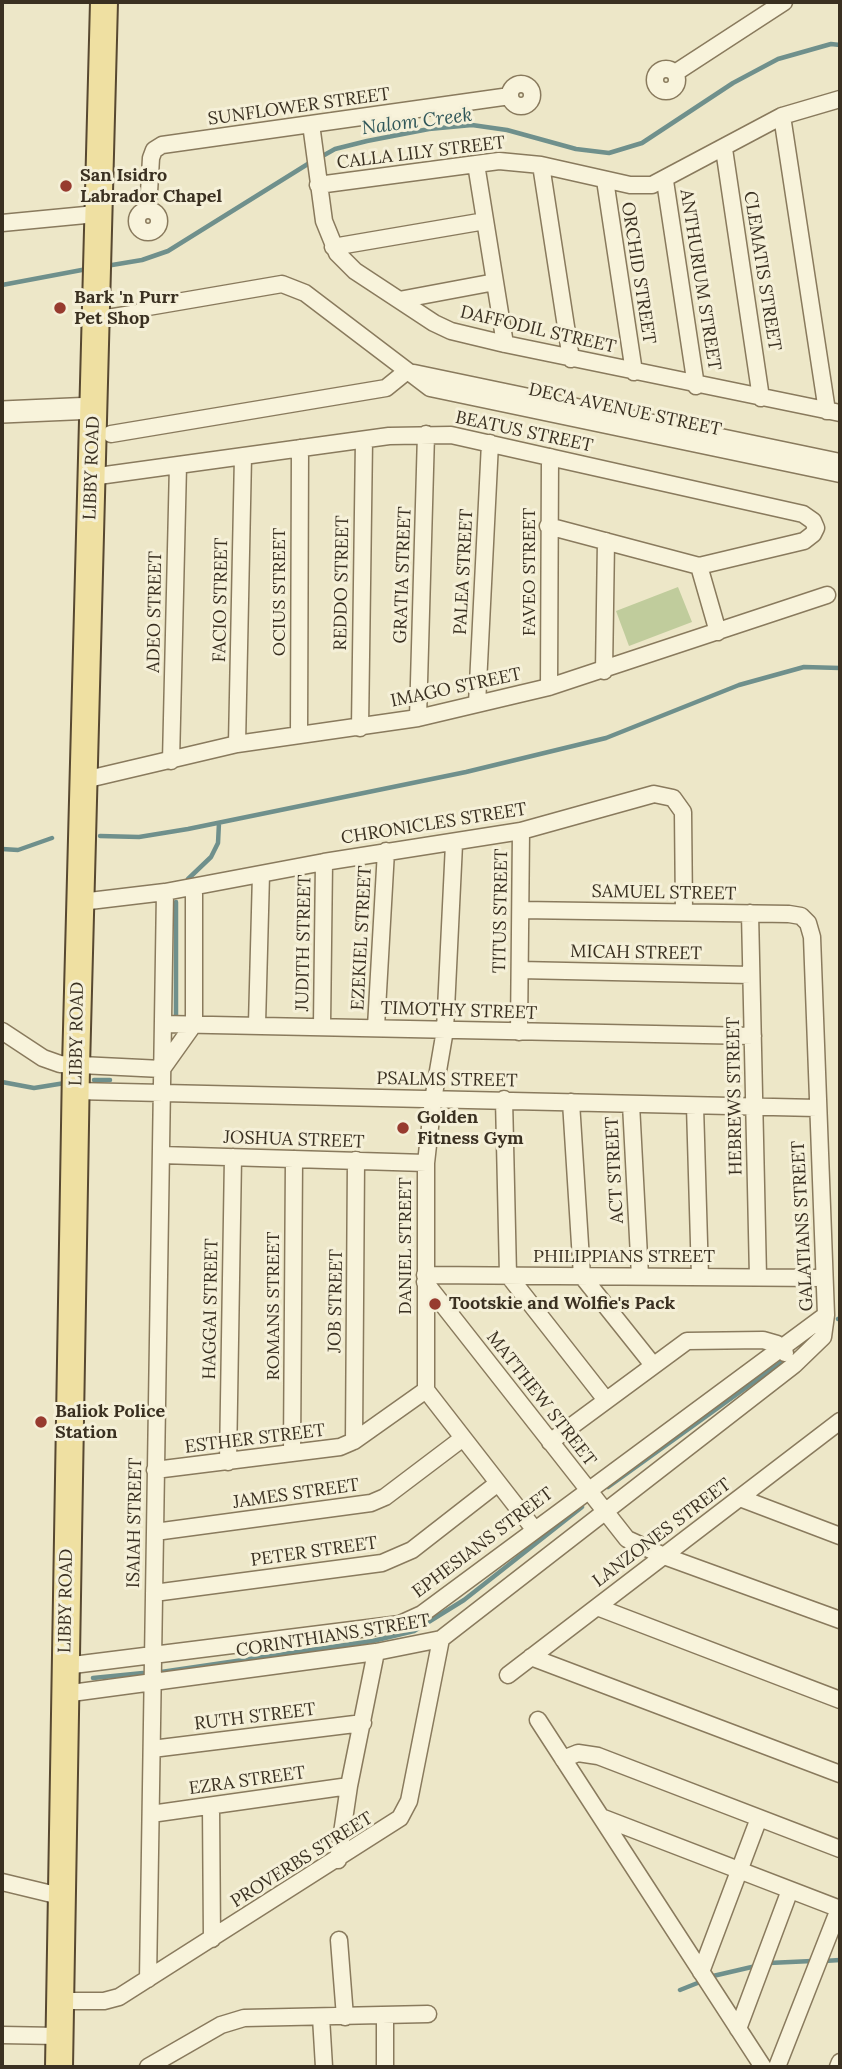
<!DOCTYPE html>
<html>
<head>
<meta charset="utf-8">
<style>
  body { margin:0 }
  #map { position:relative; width:842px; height:2069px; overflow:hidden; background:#ede7c8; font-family:Lora,serif }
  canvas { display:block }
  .frame { position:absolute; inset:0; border:4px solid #3a3021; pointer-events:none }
</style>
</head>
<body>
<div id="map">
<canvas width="842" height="2069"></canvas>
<div class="frame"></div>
</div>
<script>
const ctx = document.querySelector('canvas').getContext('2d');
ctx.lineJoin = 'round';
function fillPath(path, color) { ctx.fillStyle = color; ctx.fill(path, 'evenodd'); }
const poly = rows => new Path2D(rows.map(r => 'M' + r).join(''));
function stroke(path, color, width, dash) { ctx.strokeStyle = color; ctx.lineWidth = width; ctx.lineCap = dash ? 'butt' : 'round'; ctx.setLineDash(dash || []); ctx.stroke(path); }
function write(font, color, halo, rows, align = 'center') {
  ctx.font = font + ' Lora,serif'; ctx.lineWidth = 6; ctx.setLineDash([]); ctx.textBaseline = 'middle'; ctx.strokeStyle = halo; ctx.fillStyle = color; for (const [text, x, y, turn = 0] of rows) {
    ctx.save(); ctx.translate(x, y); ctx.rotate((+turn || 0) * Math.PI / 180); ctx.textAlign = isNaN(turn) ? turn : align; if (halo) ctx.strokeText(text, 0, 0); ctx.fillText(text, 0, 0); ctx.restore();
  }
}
fillPath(poly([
  [678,587,692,622,629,646,616,611]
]), '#c0cc9c');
stroke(poly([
  [319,158,335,149,367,141,429,129,472,125,507,130,576,149,609,153,642,143,733,83,778,59,831,44,840,45],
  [106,266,142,260,168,251,311,162],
  [2,285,87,269],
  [100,836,139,837,188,829,466,772,606,738,739,685,804,667,840,668],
  [2,849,18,850,52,838],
  [188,879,211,857,218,843,219,823],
  [176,1019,176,902],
  [94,1080,110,1080],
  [2,1082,34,1088,65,1083],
  [838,1319,840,1318],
  [608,1487,783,1361],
  [161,1672,373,1641,414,1631,464,1600,582,1507],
  [93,1678,143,1673],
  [824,1961,840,1960],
  [769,1963,812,1961],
  [713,1976,756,1966],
  [680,1990,700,1982]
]), '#6f908c', 4.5);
const minor = poly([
  '655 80a11 11 0 1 1 22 0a11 11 0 1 1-22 0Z',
  [675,73,784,2],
  '510 95a11 11 0 1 1 22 0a11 11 0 1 1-22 0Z',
  [782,116,827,411],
  [311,124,324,221,337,253,355,271,434,323,451,331,505,344,840,413],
  [724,149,761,398],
  [476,164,505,344],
  [541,165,571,359],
  [605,180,634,372],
  [665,181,696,386],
  [318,185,499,161,541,165,630,185,652,185,782,116,840,99],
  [148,210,151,158,154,150,162,145,510,96],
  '137 221a11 11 0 1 1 22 0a11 11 0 1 1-22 0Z',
  [2,223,96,214],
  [333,247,485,221],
  [399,300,495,282],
  [95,320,138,313,148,307,282,284,305,293,430,388,840,474],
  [414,373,840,462],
  [111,434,386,388,407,371],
  [91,477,389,436,451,435,803,514,813,521,816,528,813,534,804,541,699,566,548,526],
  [699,566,718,632],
  [604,671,606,541],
  [549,687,550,457],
  [477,704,490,443],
  [418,718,426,434],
  [360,728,364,440],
  [299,735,300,448],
  [237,744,243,456],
  [171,761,178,465],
  [84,780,237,744,418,718,549,687,827,595],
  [454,844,445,1030,433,1100,426,1163,426,1390,534,1529],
  [81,902,165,892,324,862,521,831,654,794,673,798,683,812,684,912],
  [750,913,758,1277],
  [520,970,751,975],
  [163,1024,753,1036],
  [257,1024,261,874],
  [322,1025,324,862],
  [376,1027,386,851],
  [2,1031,43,1058,60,1064,162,1069],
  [519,1032,521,831],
  [162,1069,194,1024,194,887],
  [76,1091,817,1108],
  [504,1099,508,1275,606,1400],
  [571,1102,582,1276,653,1365],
  [631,1104,640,1276],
  [695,1106,700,1277],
  [161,1155,426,1163],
  [425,1275,823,1278],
  [425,1282,627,1539,664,1556,840,1620],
  [354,1441,356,1160],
  [550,1442,687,1341,763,1340,777,1344,785,1353],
  [292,1453,294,1159],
  [228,1462,233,1157],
  [155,1470,340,1447,354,1441,426,1390],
  [740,1498,840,1536],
  [155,1532,371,1503,385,1497,463,1438],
  [154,1593,382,1563,412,1550,498,1483],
  [597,1607,840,1700],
  [531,1657,840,1774],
  [65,1666,400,1624,422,1614,826,1315],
  [508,1675,840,1421],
  [64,1694,376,1652,441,1639,794,1365,823,1337,826,1315,812,937,808,923,801,916,789,914,521,910],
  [538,1720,763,2067],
  [152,1749,363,1723],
  [563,1759,578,1753,598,1756,840,1849],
  [211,1806,212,1939],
  [151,1814,349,1786],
  [601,1817,840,1909],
  [338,1860,349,1786,376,1652],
  [2,1882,60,1896],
  [339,1940,345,2017],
  [701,1972,759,1818],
  [148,1979,165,892],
  [58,2001,104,2001,119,1997,400,1818,409,1801,441,1639],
  [385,2016,385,2067],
  [321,2017,324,2067],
  [738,2029,790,1890],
  [2,2035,58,2036],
  [148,2067,221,2025,244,2018,428,2014],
  [777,2067,839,1909],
  [838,2067,840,2062]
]);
const tertiary = poly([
  [2,412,94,408]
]);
const primary = poly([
  [59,2067,76,1067,104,2]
]);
stroke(minor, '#897a5d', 19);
stroke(tertiary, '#897a5d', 24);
stroke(primary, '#574831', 30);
stroke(minor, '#f8f3db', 16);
stroke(tertiary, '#f8f3db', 21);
stroke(primary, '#efe0a2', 26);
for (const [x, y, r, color] of [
  [66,186,7,"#973b2f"],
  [60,308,7,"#973b2f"],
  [403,1128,7,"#973b2f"],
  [435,1304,7,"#973b2f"],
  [41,1422,7,"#973b2f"]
]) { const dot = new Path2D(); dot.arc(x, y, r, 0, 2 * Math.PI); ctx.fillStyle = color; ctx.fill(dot); stroke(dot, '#f5f0d8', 2.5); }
write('18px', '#3a3021', '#f5f0d8', [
  ["SUNFLOWER STREET",299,107,-8],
  ["CALLA LILY STREET",421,153,-7],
  ["CLEMATIS STREET",762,271,81],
  ["ORCHID STREET",638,273,81],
  ["ANTHURIUM STREET",700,280,81],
  ["DAFFODIL STREET",538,330,13],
  ["DECA AVENUE STREET",625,410,12],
  ["BEATUS STREET",524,432,12],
  ["LIBBY ROAD",92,468,-88],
  ["PALEA STREET",464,572,-87],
  ["FAVEO STREET",530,572,-90],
  ["GRATIA STREET",403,575,-88],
  ["REDDO STREET",342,583,-89],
  ["OCIUS STREET",280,592,-90],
  ["FACIO STREET",221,600,-89],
  ["ADEO STREET",155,612,-89],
  ["IMAGO STREET",456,688,-12],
  ["CHRONICLES STREET",434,824,-9],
  ["SAMUEL STREET",664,893,1],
  ["TITUS STREET",501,911,-89],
  ["EZEKIEL STREET",362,938,-87],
  ["JUDITH STREET",304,943,-89],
  ["MICAH STREET",636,953,1],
  ["TIMOTHY STREET",459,1011,2],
  ["LIBBY ROAD",77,1034,-89],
  ["PSALMS STREET",447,1080,1],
  ["HEBREWS STREET",735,1096,-91],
  ["JOSHUA STREET",294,1140,2],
  ["ACT STREET",615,1170,-93],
  ["GALATIANS STREET",803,1226,-93],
  ["DANIEL STREET",406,1246,-90],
  ["PHILIPPIANS STREET",624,1257],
  ["JOB STREET",336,1301,-89],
  ["ROMANS STREET",274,1306,-90],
  ["HAGGAI STREET",211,1309,-89],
  ["MATTHEW STREET",541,1399,52],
  ["ESTHER STREET",255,1439,-7],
  ["JAMES STREET",296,1494,-8],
  ["ISAIAH STREET",135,1523,-89],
  ["LANZONES STREET",662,1533,-37],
  ["EPHESIANS STREET",483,1543,-37],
  ["PETER STREET",314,1552,-8],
  ["LIBBY ROAD",66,1601,-89],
  ["CORINTHIANS STREET",333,1636,-9],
  ["RUTH STREET",255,1717,-7],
  ["EZRA STREET",247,1781,-8],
  ["PROVERBS STREET",302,1860,-32]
]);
write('bold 18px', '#3a3021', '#f5f0d8', [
  ["San Isidro",80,176],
  ["Labrador Chapel",80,197],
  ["Bark 'n Purr",74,298],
  ["Pet Shop",74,319],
  ["Golden",417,1118],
  ["Fitness Gym",417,1139],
  ["Tootskie and Wolfie's Pack",449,1304],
  ["Baliok Police",55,1412],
  ["Station",55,1433]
], 'left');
write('italic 19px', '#305759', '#f5f0d8', [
  ["Nalom Creek",417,122,-7]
]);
</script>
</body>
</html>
